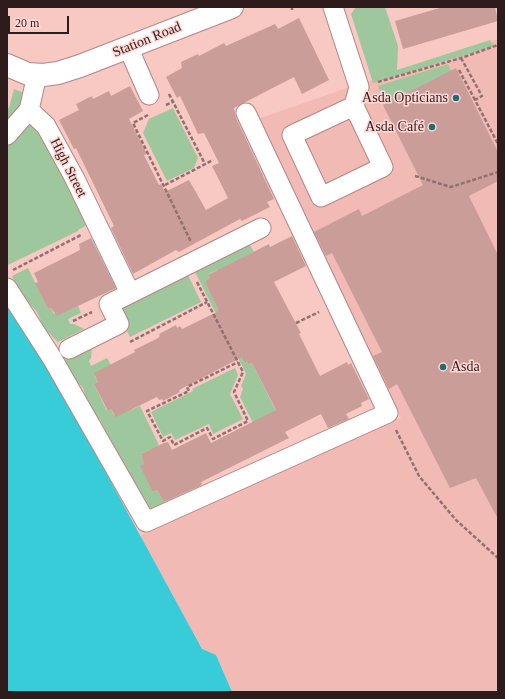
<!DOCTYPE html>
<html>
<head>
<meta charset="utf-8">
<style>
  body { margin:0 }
  #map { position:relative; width:505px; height:699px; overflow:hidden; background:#f8c8c3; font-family:Georgia,serif }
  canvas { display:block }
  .frame { position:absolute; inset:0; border:8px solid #2d1c1b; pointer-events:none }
  .scale { position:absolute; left:8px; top:16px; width:61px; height:18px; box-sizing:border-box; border:2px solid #2d1c1b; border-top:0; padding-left:5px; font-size:12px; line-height:14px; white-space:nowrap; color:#2d1c1b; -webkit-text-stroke:3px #ffd7d4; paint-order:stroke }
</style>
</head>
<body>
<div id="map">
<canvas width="505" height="699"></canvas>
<div class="frame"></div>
<div class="scale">20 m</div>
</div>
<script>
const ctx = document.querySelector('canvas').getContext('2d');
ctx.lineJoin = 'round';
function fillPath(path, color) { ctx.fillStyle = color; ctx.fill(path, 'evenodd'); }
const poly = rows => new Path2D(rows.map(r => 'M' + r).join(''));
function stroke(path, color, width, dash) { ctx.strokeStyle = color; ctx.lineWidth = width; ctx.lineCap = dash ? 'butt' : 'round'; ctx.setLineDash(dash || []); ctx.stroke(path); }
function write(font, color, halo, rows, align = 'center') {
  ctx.font = font + ' Georgia,serif'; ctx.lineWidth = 3; ctx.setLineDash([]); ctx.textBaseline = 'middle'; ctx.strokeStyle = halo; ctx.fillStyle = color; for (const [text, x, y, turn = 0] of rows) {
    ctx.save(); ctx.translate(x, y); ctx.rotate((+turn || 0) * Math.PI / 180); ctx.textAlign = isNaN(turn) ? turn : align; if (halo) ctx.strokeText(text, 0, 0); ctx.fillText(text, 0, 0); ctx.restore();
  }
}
fillPath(poly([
  [498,39,498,692,232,692,216,655,202,649,140,536,401,418,255,120,344,89]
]), '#f1bab5');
fillPath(poly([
  [356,7,385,7,398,46,397,70,490,40,494,46,373,83,351,14],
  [448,64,451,71,385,104,378,86],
  [14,89,22,92,23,101,20,112,7,125,7,108,9,108],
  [173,108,198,158,194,168,167,181,143,133,149,119],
  [35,122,76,192,87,225,78,230,78,231,8,265,7,143,24,124],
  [247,240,255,254,253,252,218,272,217,270,209,274,210,277,205,282,245,362,247,361,249,364,252,363,277,413,254,425,240,397,243,389,241,386,246,374,193,268],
  [28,268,48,309,51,308,54,314,70,307,72,309,78,306,81,313,68,319,70,324,74,324,84,329,58,342,44,328,37,312,20,293,12,276],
  [186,271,201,302,130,337,115,306],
  [92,346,91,358,89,361,91,366,107,358,111,365,95,376,98,382,94,384,107,411,111,409,114,415,130,407,131,410,140,406,159,445,150,453,149,450,141,454,153,492,157,490,165,504,150,511,131,479,128,470,108,439,101,421,88,405,83,388,74,379,65,360],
  [235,368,238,375,230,394,243,419,213,434,209,424,175,440,171,433,163,437,151,412,193,391,192,389]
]), '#9fc79d');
fillPath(poly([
  [7,305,45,361,202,649,216,655,232,692,7,692]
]), '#38cbd8');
fillPath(poly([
  [443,7,495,7,498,21,403,49,395,21],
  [299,18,329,80,302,94,294,77,234,108,236,118,274,199,267,202,270,207,242,221,240,219,179,252,176,250,133,274,111,228,114,226,76,148,74,149,59,120,79,110,76,104,92,96,93,99,109,91,111,96,130,86,143,111,129,119,147,154,144,155,159,185,161,184,165,192,189,180,206,210,228,198,212,166,219,163,204,133,198,134,180,96,177,98,166,77,182,68,181,62,198,54,199,56,224,43,226,46,275,24,278,29],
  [456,68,498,152,498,181,469,196,498,255,498,519,476,478,450,488,397,384,389,389,373,356,382,352,332,253,326,256,314,232,359,209,362,216,423,185,383,105],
  [292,236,306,266,274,282,301,333,299,334,320,376,347,362,348,365,351,363,369,399,361,403,362,406,346,414,349,419,328,428,321,414,285,432,289,438,201,482,202,484,200,486,164,502,157,490,153,492,140,466,144,464,141,454,164,443,168,442,172,450,206,433,211,443,276,410,252,363,248,364,247,361,245,363,242,357,181,389,179,391,180,392,163,401,162,399,159,400,157,397,116,417,111,409,108,411,94,384,98,382,94,373,135,352,134,350,158,338,160,336,159,334,176,325,177,328,180,326,182,329,219,311,205,282,210,277,208,275,269,244,270,247],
  [91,238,116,288,57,316,51,308,48,309,35,283,38,282,34,273,80,250,79,244]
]), '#cb9d99');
const minor = poly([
  [333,7,359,87,354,106,383,167,321,197,292,135,354,106],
  [128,47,149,95],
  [29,110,46,126,75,179,130,293],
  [7,135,29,110,37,75],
  [7,288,52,358,146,522,388,413,246,113],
  [69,349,119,324,109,304,261,228]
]);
const major = poly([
  [7,65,28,74,43,75,58,73,80,66,232,7]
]);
stroke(minor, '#b38682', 21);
stroke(major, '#b38682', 24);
stroke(poly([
  [292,10,292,7],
  [461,58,482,96,475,100,498,144],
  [459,70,475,100],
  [378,82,461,58,498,45],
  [169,94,205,164],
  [166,105,173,102],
  [148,115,133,123,191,242],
  [415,176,451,187,498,172],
  [165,185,213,160],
  [13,270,81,235],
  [197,282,243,372,234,392,248,421,213,439,207,428,174,445,170,437,163,441,147,411,189,391,187,387,238,362],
  [73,321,92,312],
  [296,323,319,312],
  [130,342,207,302],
  [396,430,419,476,456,520,498,558]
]), '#91716e', 2.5, [4, 2]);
stroke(minor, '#fff', 19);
stroke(major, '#fff', 22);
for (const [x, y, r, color] of [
  [456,98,4,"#226d74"],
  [432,127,4,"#226d74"],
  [443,367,4,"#226d74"]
]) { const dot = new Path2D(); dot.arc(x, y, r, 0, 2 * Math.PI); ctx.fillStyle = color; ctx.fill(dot); stroke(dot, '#ffd7d4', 1.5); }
write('14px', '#2d1c1b', '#ffd7d4', [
  ["Station Road",147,40,-22],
  ["High Street",68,168,63]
]);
write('14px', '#2d1c1b', '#ffd7d4', [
  ["Asda Opticians",448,98],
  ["Asda Café",424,127],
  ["Asda",451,367,"left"]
], 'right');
</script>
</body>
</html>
